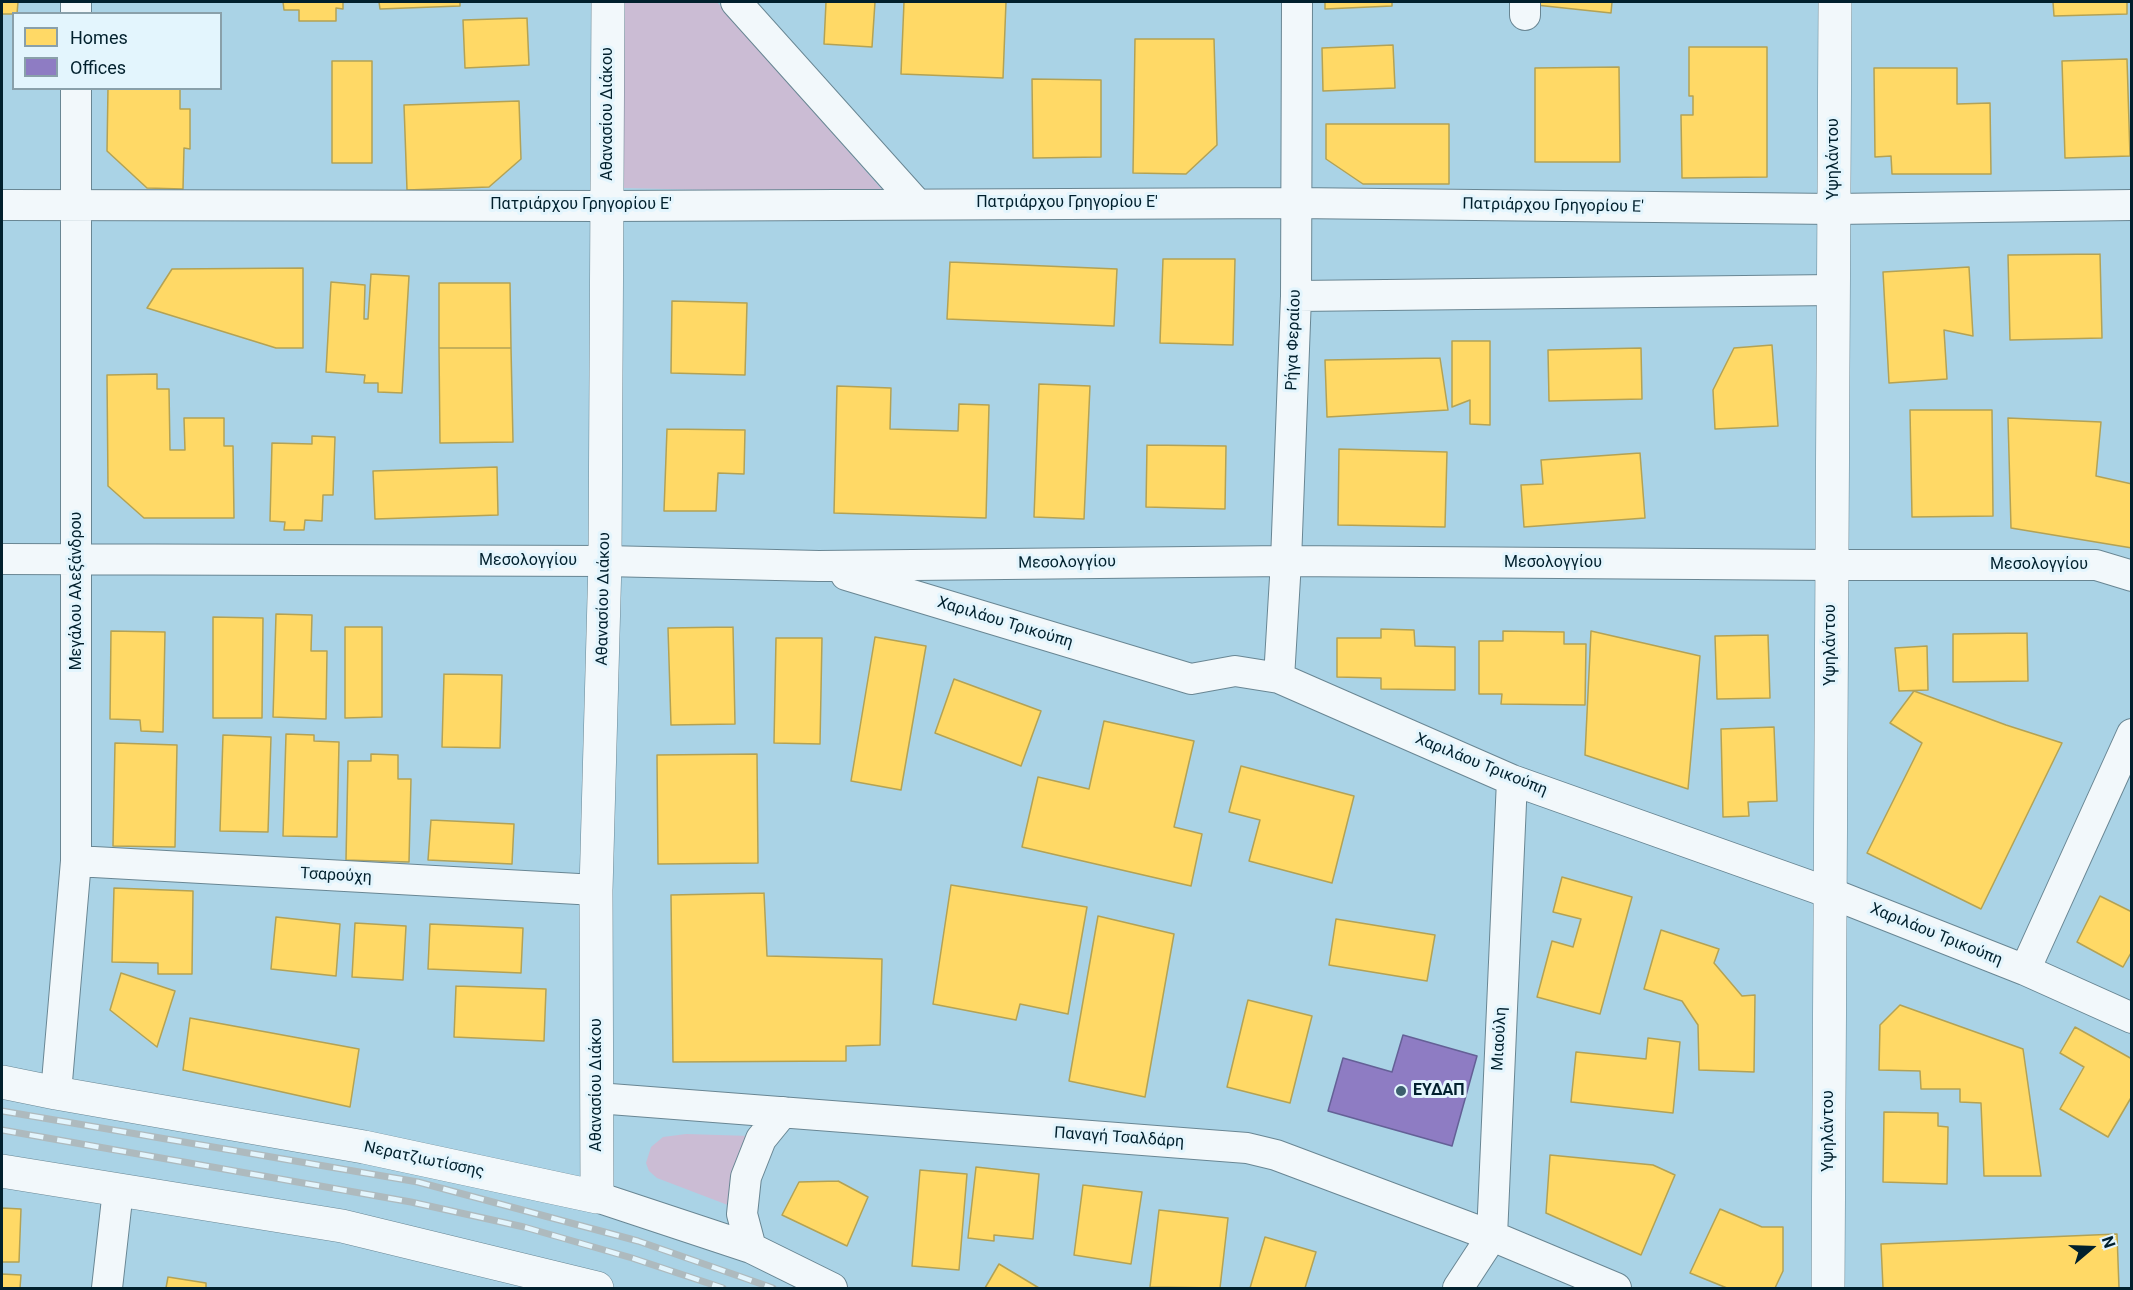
<!DOCTYPE html>
<html>
<head>
<meta charset="utf-8">
<style>
  body { margin:0 }
  #map { position:relative; width:2133px; height:1290px; overflow:hidden; background:#aad3e6; font-family:Roboto,sans-serif }
  canvas { display:block }
  .frame { position:absolute; inset:0; border:3px solid #01202d; pointer-events:none }
  .legend { position:absolute; left:12px; top:12px; width:210px; height:78px; box-sizing:border-box; background:#e3f5fd; border:2px solid #89a0aa; margin:0; padding:8px 10px; list-style:none; font-size:18px; color:#01202d }
  .legend li { display:flex; align-items:center; gap:12px; height:30px }
  .legend b { width:30px; border:2px solid #89a0aa }
  .north { position:absolute; left:2061px; top:1218px; width:60px; height:60px; -webkit-text-stroke:4px #e3f5fd; paint-order:stroke; rotate:71deg; font-size:16px; font-weight:700; line-height:24px; text-align:center; color:#01202d }
  .north::after { content:''; display:block; margin:auto; width:21px; height:27px; background:#01202d; clip-path:polygon(50% 0,100% 100%,50% 72%,0 100%) }
</style>
</head>
<body>
<div id="map">
<canvas width="2133" height="1290"></canvas>
<div class="frame"></div>
<ul class="legend">
<li><b style="height:16px;background:#ffd966"></b>Homes</li>
<li><b style="height:16px;background:#8e7cc3"></b>Offices</li>
</ul>
<div class="north">N</div>
</div>
<script>
const ctx = document.querySelector('canvas').getContext('2d');
ctx.lineJoin = 'round';
function fillPath(path, color) { ctx.fillStyle = color; ctx.fill(path, 'evenodd'); }
const poly = rows => new Path2D(rows.map(r => 'M' + r).join(''));
function stroke(path, color, width, dash) { ctx.strokeStyle = color; ctx.lineWidth = width; ctx.lineCap = dash ? 'butt' : 'round'; ctx.setLineDash(dash || []); ctx.stroke(path); }
function write(font, color, halo, rows, align = 'center') {
  ctx.font = font + ' Roboto,sans-serif'; ctx.lineWidth = 6; ctx.setLineDash([]); ctx.textBaseline = 'middle'; ctx.strokeStyle = halo; ctx.fillStyle = color; for (const [text, x, y, turn = 0] of rows) {
    ctx.save(); ctx.translate(x, y); ctx.rotate((+turn || 0) * Math.PI / 180); ctx.textAlign = isNaN(turn) ? turn : align; if (halo) ctx.strokeText(text, 0, 0); ctx.fillText(text, 0, 0); ctx.restore();
  }
}
fillPath(poly([
  [623,2,717,2,886,194,622,188],
  [686,1134,751,1136,733,1207,657,1178,649,1171,646,1163,651,1147,663,1137]
]), '#cbbcd4');
const homes = poly([
  [2,2,18,2,17,14,2,14,2,2],
  [283,2,343,2,343,9,336,8,336,21,299,21,299,10,284,10,283,2],
  [379,2,460,2,460,6,380,9,379,2],
  [826,2,875,2,872,47,824,44,826,2],
  [904,2,1006,2,1003,78,901,74,904,2],
  [1325,2,1392,2,1392,6,1325,9,1325,2],
  [1536,2,1612,2,1611,13,1536,5,1536,2],
  [2053,2,2127,2,2127,14,2054,16,2053,2],
  [527,18,529,65,465,68,463,20,527,18],
  [1135,39,1214,39,1217,145,1186,174,1133,173,1135,39],
  [1393,45,1395,88,1323,91,1322,48,1393,45],
  [1689,47,1767,47,1767,177,1682,178,1681,115,1693,115,1693,96,1689,96,1689,47],
  [2127,59,2130,156,2065,158,2062,61,2127,59],
  [332,61,372,61,372,163,332,163,332,61],
  [1619,67,1620,162,1535,162,1535,68,1619,67],
  [1874,68,1957,68,1957,104,1990,103,1991,174,1892,174,1891,156,1875,157,1874,68],
  [1032,79,1101,80,1101,157,1033,158,1032,79],
  [108,88,180,88,180,109,190,109,190,149,184,148,183,189,147,188,107,151,108,88],
  [519,101,521,159,489,187,407,190,404,105,519,101],
  [1326,124,1449,124,1449,184,1363,184,1326,159,1326,124],
  [2100,254,2102,338,2010,340,2008,255,2100,254],
  [1163,259,1235,259,1233,345,1160,343,1163,259],
  [950,262,1117,269,1114,326,947,319,950,262],
  [1969,267,1973,336,1944,330,1947,379,1889,383,1883,272,1969,267],
  [303,268,303,348,276,348,147,308,172,269,303,268],
  [371,274,409,276,402,393,378,392,378,383,364,383,365,375,326,372,331,282,365,285,364,319,368,319,371,274],
  [439,283,510,283,511,348,439,348,439,283],
  [672,301,747,303,745,375,671,373,672,301],
  [1452,341,1490,341,1490,425,1470,424,1470,400,1452,407,1452,341],
  [1772,345,1778,426,1715,429,1713,390,1734,348,1772,345],
  [439,348,511,348,513,442,440,443,439,348],
  [1641,348,1642,399,1549,401,1548,350,1641,348],
  [1440,358,1448,410,1327,417,1325,360,1440,358],
  [157,374,157,389,169,389,170,450,185,450,184,418,224,418,224,446,233,446,234,518,144,518,108,486,107,375,157,374],
  [1039,384,1090,386,1084,519,1034,517,1039,384],
  [837,386,891,388,890,429,958,431,959,404,989,405,986,518,834,513,837,386],
  [1910,410,1992,410,1993,516,1912,517,1910,410],
  [2008,418,2101,422,2096,476,2132,484,2132,548,2011,528,2008,418],
  [667,429,745,430,744,474,718,473,716,511,664,511,667,429],
  [312,436,335,437,333,495,323,495,322,521,305,520,304,530,284,530,285,522,270,521,272,443,312,444,312,436],
  [1147,445,1226,446,1225,509,1146,507,1147,445],
  [1339,449,1447,452,1445,527,1338,525,1339,449],
  [1640,453,1645,518,1524,527,1521,485,1543,484,1541,460,1640,453],
  [497,467,498,515,375,519,373,471,497,467],
  [276,614,312,615,311,651,327,651,326,719,273,717,276,614],
  [213,617,263,618,262,718,213,718,213,617],
  [345,627,382,627,382,717,345,718,345,627],
  [733,627,735,724,671,725,668,628,733,627],
  [1381,629,1414,630,1415,646,1455,647,1455,690,1381,689,1381,678,1337,677,1337,638,1381,638,1381,629],
  [111,631,165,632,163,732,141,731,140,720,110,719,111,631],
  [1503,631,1564,632,1564,644,1586,644,1585,705,1501,704,1502,694,1479,694,1479,641,1503,641,1503,631],
  [1591,631,1700,656,1688,789,1585,755,1591,631],
  [2027,633,2028,681,1953,682,1953,634,2027,633],
  [1768,635,1770,698,1717,699,1715,636,1768,635],
  [875,637,926,646,901,790,851,781,875,637],
  [776,638,822,638,820,744,774,743,776,638],
  [1927,646,1928,690,1899,691,1895,648,1927,646],
  [444,674,502,675,500,748,442,747,444,674],
  [954,679,1041,711,1021,766,935,733,954,679],
  [1914,691,2006,725,2062,743,1981,909,1867,853,1922,743,1890,723,1914,691],
  [1104,721,1194,741,1174,827,1202,834,1191,886,1022,847,1038,777,1089,789,1104,721],
  [1774,727,1777,801,1748,802,1749,816,1723,817,1721,729,1774,727],
  [286,734,314,735,314,741,339,742,337,837,283,836,286,734],
  [223,735,271,737,268,832,220,831,223,735],
  [115,743,177,745,175,847,113,846,115,743],
  [371,754,398,755,398,779,411,779,409,862,346,860,348,761,371,761,371,754],
  [757,754,758,863,658,864,657,755,757,754],
  [1241,766,1354,796,1332,883,1249,861,1260,820,1229,812,1241,766],
  [431,820,514,824,512,864,428,860,431,820],
  [1562,877,1632,897,1600,1014,1537,997,1552,941,1573,947,1581,919,1553,912,1562,877],
  [951,885,1087,907,1068,1014,1020,1004,1016,1020,933,1004,951,885],
  [114,888,193,891,192,974,158,974,158,963,112,962,114,888],
  [764,893,767,956,882,959,880,1045,846,1046,846,1061,673,1062,671,895,764,893],
  [2100,896,2132,912,2132,951,2123,967,2077,942,2100,896],
  [1098,916,1174,934,1145,1097,1069,1081,1098,916],
  [276,917,340,924,336,976,271,969,276,917],
  [1336,919,1435,935,1427,981,1329,965,1336,919],
  [355,923,406,926,403,980,352,977,355,923],
  [430,924,523,928,521,973,428,969,430,924],
  [1661,930,1719,949,1714,963,1742,996,1755,995,1754,1072,1699,1070,1698,1025,1682,1001,1644,989,1661,930],
  [121,973,175,991,157,1047,110,1010,121,973],
  [456,986,546,989,544,1041,454,1037,456,986],
  [1248,1000,1312,1016,1290,1103,1227,1087,1248,1000],
  [1900,1005,2023,1049,2041,1176,1984,1176,1981,1103,1960,1102,1960,1089,1921,1089,1920,1071,1879,1070,1880,1025,1900,1005],
  [190,1018,359,1049,350,1107,183,1070,190,1018],
  [2075,1027,2132,1059,2132,1096,2108,1137,2060,1109,2084,1067,2060,1053,2075,1027],
  [1648,1038,1680,1042,1673,1113,1571,1102,1576,1052,1646,1059,1648,1038],
  [1884,1112,1938,1113,1938,1126,1948,1127,1947,1184,1883,1182,1884,1112],
  [1550,1155,1653,1165,1675,1175,1641,1255,1546,1213,1550,1155],
  [976,1167,1039,1174,1033,1239,994,1235,994,1241,968,1238,976,1167],
  [920,1170,967,1174,959,1270,912,1266,920,1170],
  [838,1181,868,1197,847,1246,782,1215,799,1182,838,1181],
  [1083,1185,1142,1192,1131,1264,1074,1255,1083,1185],
  [2,1208,21,1209,19,1262,2,1262,2,1208],
  [1720,1209,1762,1227,1783,1227,1783,1271,1775,1288,1727,1288,1690,1273,1720,1209],
  [1159,1210,1228,1218,1220,1288,1150,1287,1159,1210],
  [2117,1234,2119,1288,1883,1288,1881,1244,2117,1234],
  [1265,1237,1316,1252,1305,1288,1250,1288,1265,1237],
  [999,1264,1039,1288,985,1288,999,1264],
  [2,1274,21,1275,20,1288,2,1288,2,1274],
  [168,1277,206,1283,206,1288,166,1288,168,1277]
]);
fillPath(homes, '#ffd966');
stroke(homes, '#b3a255', 1.5);
const offices = poly([
  [1403,1035,1477,1056,1452,1146,1328,1111,1343,1058,1392,1072,1403,1035]
]);
fillPath(offices, '#8e7cc3');
stroke(offices, '#646096', 1.5);
const street = poly([
  [76,2,76,14],
  [736,2,917,204],
  [1525,15,1525,2],
  [2,205,608,206,1295,203,1834,209,2132,205],
  [1296,296,1834,290],
  [2,559,605,561,819,566,1286,561,1832,565,2096,565,2132,576],
  [846,575,1191,679,1235,671,1279,678,1512,780,1830,893,2025,970,2132,1018],
  [1279,678,1286,561,1296,296,1297,2],
  [76,861,596,890],
  [2025,970,2132,734],
  [56,1093,76,861,76,88],
  [597,1098,1247,1148,1276,1155,1492,1236,1616,1288],
  [597,1197,751,1248,832,1288],
  [751,1248,742,1214,746,1177,761,1139,783,1112],
  [107,1288,118,1190],
  [1458,1288,1492,1236,1512,780]
]);
const secondary = poly([
  [2,1082,56,1093,364,1147,597,1197,596,890,605,561,608,2],
  [2,1171,342,1226,597,1288],
  [1828,1288,1835,2]
]);
stroke(street, '#698693', 32);
stroke(secondary, '#698693', 34);
stroke(street, '#f2f8fb', 30);
stroke(secondary, '#f2f8fb', 33);
const rail = poly([
  [2,1111,418,1182,638,1241,773,1288],
  [2,1130,411,1202,524,1227,632,1258,723,1288]
]);
stroke(rail, '#aebabe', 7);
stroke(rail, '#e3f5fd', 4.5, [14]);
for (const [x, y, r, color] of [
  [1401,1091,6,"#3c5f6e"]
]) { const dot = new Path2D(); dot.arc(x, y, r, 0, 2 * Math.PI); ctx.fillStyle = color; ctx.fill(dot); stroke(dot, '#e3f5fd', 2); }
write('16px', '#01202d', '#e3f5fd', [
  ["Αθανασίου Διάκου",608,114,-90],
  ["Υψηλάντου",1834,159,-90],
  ["Πατριάρχου Γρηγορίου Ε'",1067,203],
  ["Πατριάρχου Γρηγορίου Ε'",581,205],
  ["Πατριάρχου Γρηγορίου Ε'",1553,206,1],
  ["Ρήγα Φεραίου",1294,340,-88],
  ["Μεσολογγίου",528,561],
  ["Μεσολογγίου",1067,563,-1],
  ["Μεσολογγίου",1553,563],
  ["Μεσολογγίου",2039,565],
  ["Μεγάλου Αλεξάνδρου",77,591,-90],
  ["Αθανασίου Διάκου",604,599,-89],
  ["Χαριλάου Τρικούπη",1005,623,17],
  ["Υψηλάντου",1831,645,-90],
  ["Χαριλάου Τρικούπη",1481,765,22],
  ["Τσαρούχη",336,876,3],
  ["Χαριλάου Τρικούπη",1936,935,22],
  ["Μιαούλη",1500,1039,-87],
  ["Αθανασίου Διάκου",597,1085,-90],
  ["Υψηλάντου",1829,1131,-90],
  ["Παναγή Τσαλδάρη",1119,1138,4],
  ["Νερατζιωτίσσης",424,1160,12]
]);
write('bold 16px', '#01202d', '#e3f5fd', [
  ["ΕΥΔΑΠ",1413,1091]
], 'left');
</script>
</body>
</html>
